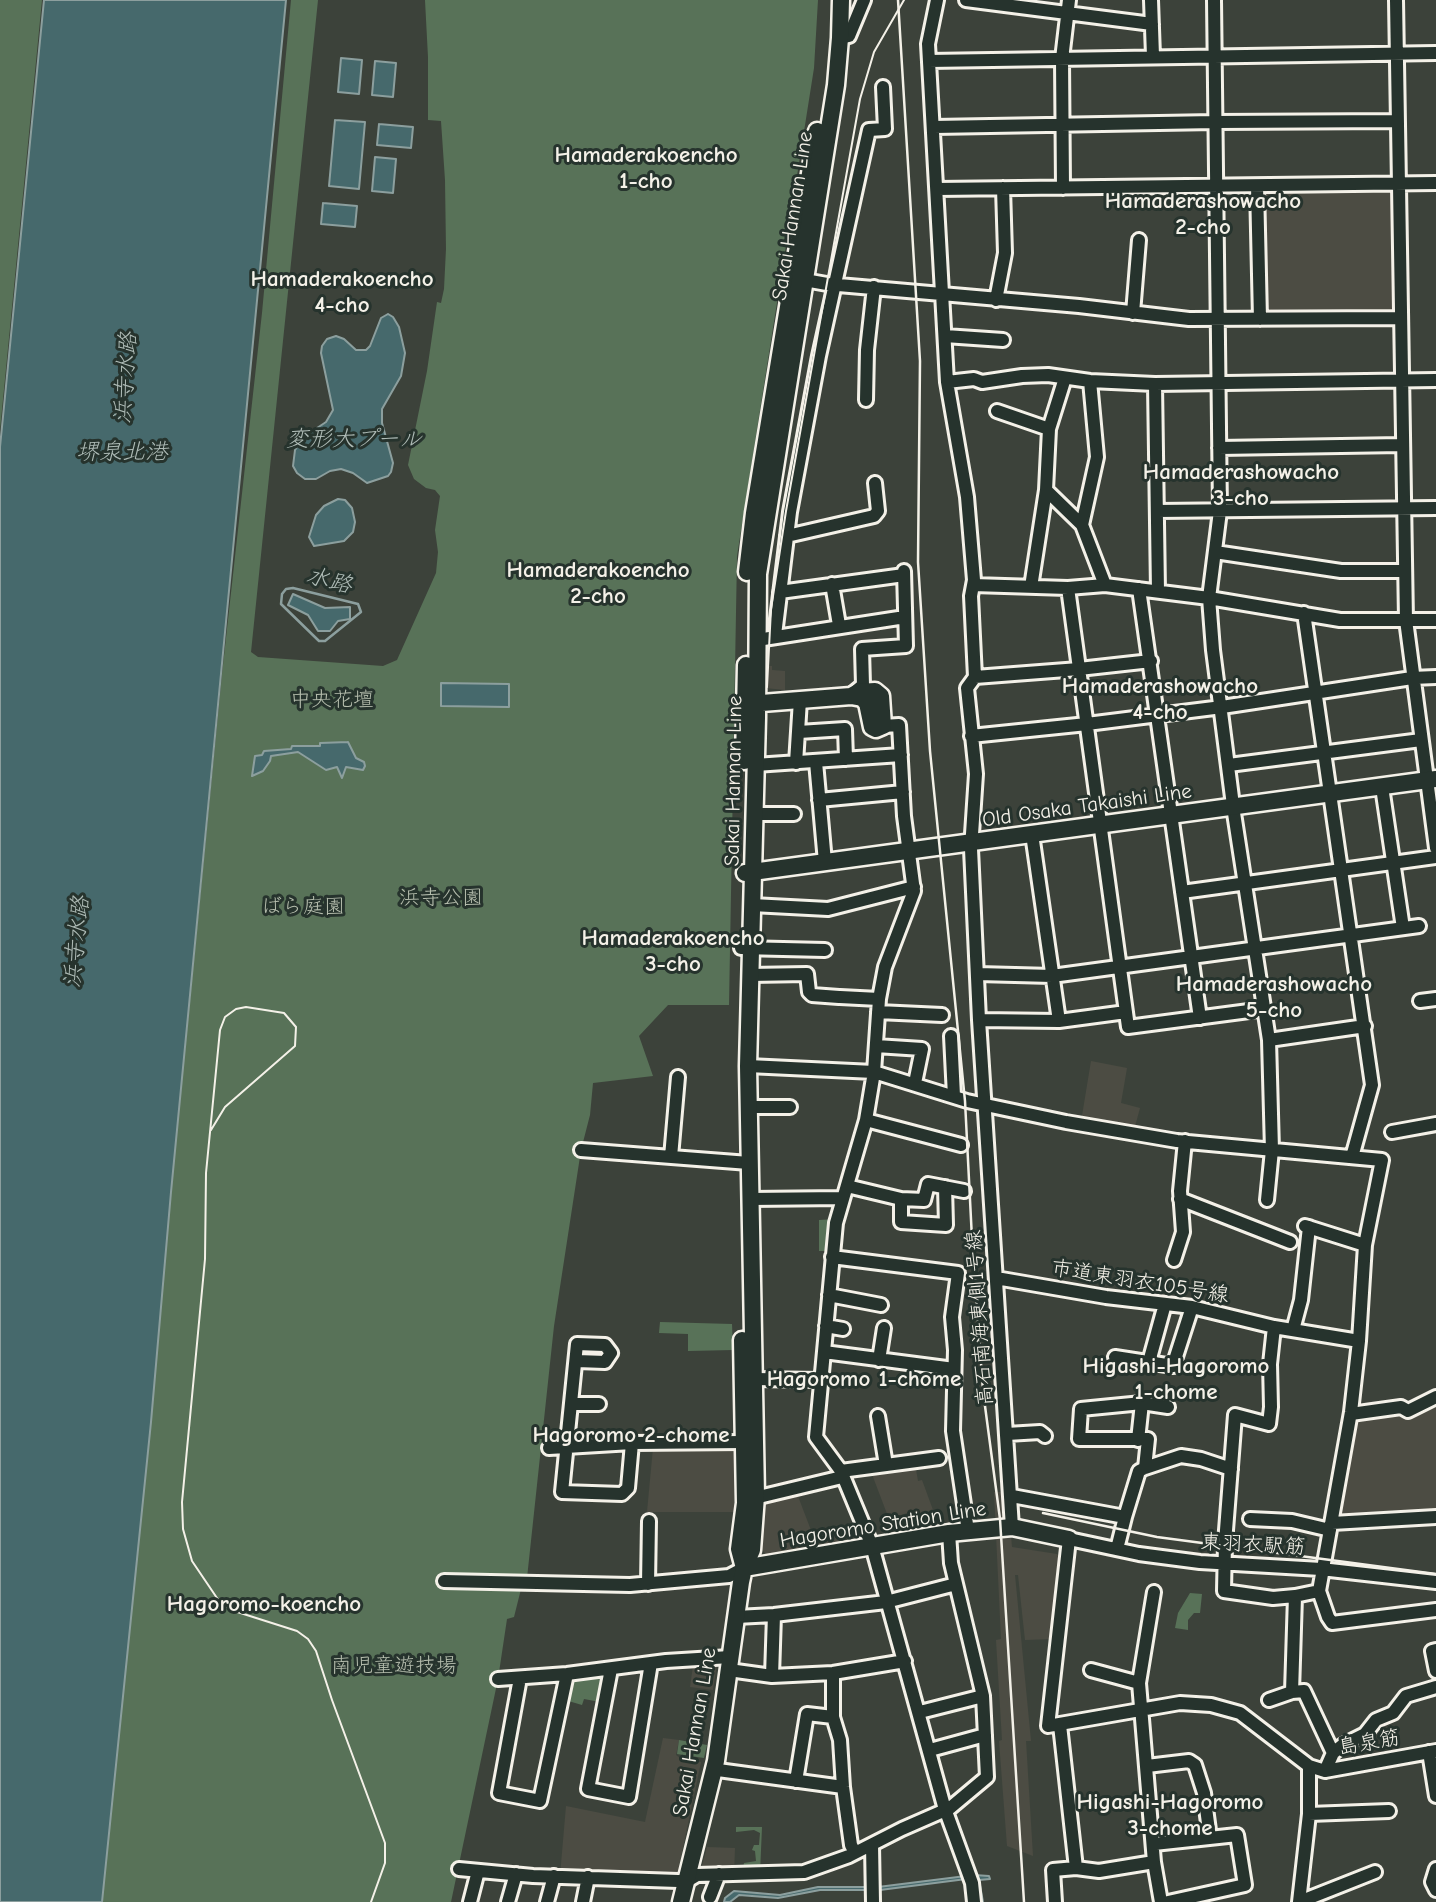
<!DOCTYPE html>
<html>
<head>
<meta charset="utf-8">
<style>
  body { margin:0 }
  canvas { display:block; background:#3c423a }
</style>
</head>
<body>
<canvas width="1436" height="1902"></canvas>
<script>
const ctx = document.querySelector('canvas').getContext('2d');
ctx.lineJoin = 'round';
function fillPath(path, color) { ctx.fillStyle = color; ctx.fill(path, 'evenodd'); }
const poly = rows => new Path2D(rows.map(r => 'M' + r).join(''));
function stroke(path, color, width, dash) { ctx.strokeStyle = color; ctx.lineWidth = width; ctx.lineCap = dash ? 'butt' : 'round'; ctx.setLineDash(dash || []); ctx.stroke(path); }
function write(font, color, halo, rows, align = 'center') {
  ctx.font = font + ' "Comic Neue","Klee One",sans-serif'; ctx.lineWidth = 6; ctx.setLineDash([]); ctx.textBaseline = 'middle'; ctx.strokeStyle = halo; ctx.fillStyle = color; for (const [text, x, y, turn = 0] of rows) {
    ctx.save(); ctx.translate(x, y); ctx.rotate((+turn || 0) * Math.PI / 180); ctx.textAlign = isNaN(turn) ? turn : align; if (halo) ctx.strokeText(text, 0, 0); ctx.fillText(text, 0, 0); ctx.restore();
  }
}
fillPath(poly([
  [1398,184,1400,318,1260,319,1257,186],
  [765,666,772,666,772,670,785,671,785,690,765,688],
  [1091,1061,1127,1068,1121,1103,1140,1108,1134,1130,1081,1122],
  [1436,1398,1436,1516,1339,1518,1337,1515,1355,1415],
  [734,1446,734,1512,647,1512,653,1448],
  [915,1464,918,1481,922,1480,933,1510,928,1513,933,1529,926,1530,919,1509,889,1519,870,1469],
  [796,1491,812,1533,837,1528,840,1545,769,1558,760,1547,764,1498],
  [994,1492,1007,1492,1012,1547,1057,1554,1061,1559,1051,1639,1025,1640,1018,1575,1015,1575,1031,1741,1026,1741,1033,1856,1007,1846,999,1741,1002,1740,996,1640,1001,1639],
  [717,1664,713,1690,690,1687,693,1666],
  [663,1738,679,1740,676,1755,680,1758,701,1762,677,1876,560,1876,566,1806,645,1822],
  [707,1847,735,1848,734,1873,700,1873]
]), '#4c4c43');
fillPath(poly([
  [0,0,42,0,0,430],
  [291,0,318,0,251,652,258,657,383,666,397,660,436,573,438,552,435,530,440,496,435,490,426,488,414,479,408,465,427,371,437,302,441,303,444,289,446,249,445,180,441,121,428,120,428,57,425,0,818,0,814,68,737,556,729,1005,668,1005,639,1036,653,1076,593,1083,590,1115,581,1150,554,1326,527,1578,522,1585,514,1617,507,1619,498,1679,451,1902,102,1902,151,1422,171,1192,222,674,262,313],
  [836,1219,830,1251,819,1251,819,1220],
  [660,1322,732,1324,733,1350,688,1351,688,1334,659,1333],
  [1190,1593,1202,1594,1200,1613,1194,1613,1188,1620,1188,1630,1175,1628,1178,1613],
  [603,1674,605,1678,600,1702,584,1699,582,1705,565,1700,569,1679],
  [679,1740,707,1745,704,1758,677,1754],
  [736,1827,762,1827,760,1873,743,1868,744,1863,756,1861,755,1851,752,1850,754,1845,759,1845,760,1833,754,1830,736,1832]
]), '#587258');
const water = poly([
  [44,0,286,0,171,1192,151,1422,102,1902,0,1902,0,447,44,0],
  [341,58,362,60,359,94,338,92,341,58],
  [375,61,396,63,393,97,372,95,375,61],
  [335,120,365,122,359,189,329,186,335,120],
  [379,124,413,127,411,148,377,145,379,124],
  [375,157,396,159,393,193,372,191,375,157],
  [323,203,357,206,355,227,321,224,323,203],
  [388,314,393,317,399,327,405,353,401,376,382,409,382,423,393,463,391,472,388,476,367,483,353,473,341,469,330,471,316,479,305,479,297,473,293,466,295,450,305,436,326,422,333,410,321,353,322,346,327,339,336,336,344,339,356,350,366,350,370,346,381,318,388,314],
  [338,499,345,500,352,508,355,522,353,532,344,541,314,546,309,537,316,515,324,506,338,499],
  [293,594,325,608,350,607,350,619,338,621,330,631,318,631,308,615,288,605,293,594],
  [441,683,509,684,509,707,441,706,441,683],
  [348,742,356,758,364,762,365,766,363,770,346,767,342,778,337,767,326,770,298,752,271,756,270,761,263,771,252,776,255,756,262,755,264,751,291,749,292,746,320,746,320,743,348,742],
  [974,1875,989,1876,990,1879,979,1880,983,1902,978,1902,974,1878,880,1890,820,1890,778,1898,739,1895,730,1902,724,1902,725,1898,734,1891,780,1895,818,1887,878,1887,974,1875]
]);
fillPath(water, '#46696c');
stroke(water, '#8c9f9e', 2);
stroke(poly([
  [293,588,358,604,361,612,325,641,319,641,281,604,282,594,286,589,293,588]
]), '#8c9f9e', 2.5);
const minor = poly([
  [937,0,928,44,947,382,967,497,974,580,971,596,975,677,967,688,976,774,971,849,979,1020,1012,1527],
  [966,0,1152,24],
  [1151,0,1153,56],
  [1214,0,1220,511,1209,598,1213,650,1234,813,1269,1040,1272,1150,1267,1200],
  [1396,0,1406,620,1436,848],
  [840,38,849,36,864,0],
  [929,61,1436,53],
  [934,127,1215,122,1398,121],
  [1257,186,1260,319],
  [1063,188,1062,59,1069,0],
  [937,189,1436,183],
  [799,279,827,284,1079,306,1189,319,1400,318],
  [996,300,1005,253,1003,188],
  [1133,313,1139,240],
  [945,336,1003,340],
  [1065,378,1049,429,1046,490,1082,525,1105,585],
  [947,382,974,379,982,382,1022,376,1048,375,1090,381,1155,384,1436,380],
  [1155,384,1158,591],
  [866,400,867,350,874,287],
  [997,411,1049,429],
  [1219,448,1402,445],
  [1157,511,1436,508],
  [1082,525,1097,457,1090,381],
  [787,536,874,516,878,511,875,483],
  [1215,552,1341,571,1405,571],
  [832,584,839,625],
  [973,585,1068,588,1105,585,1209,598,1340,620,1436,620],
  [1031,587,1046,490],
  [1068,588,1128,1027,1264,1009],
  [1139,589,1200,1018],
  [780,592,904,575],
  [1304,613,1372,1085,1352,1157],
  [775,635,790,512,819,356,869,130,885,129,883,87],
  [757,640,905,617],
  [975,677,1079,669,1151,661],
  [851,695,863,685,862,649,906,646,904,571],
  [883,726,899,725,904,816,914,891,885,967,879,999,874,1072,866,1120,836,1223,816,1437,841,1471,872,1546,944,1806,972,1883,974,1902],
  [799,732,845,729,846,759],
  [971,736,1087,724,1222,707,1412,678,1436,677],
  [816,762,825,862],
  [796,763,800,700],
  [755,765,901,755],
  [1229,765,1421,740],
  [1382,787,1403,928],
  [819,800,903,792],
  [754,814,794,814],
  [1032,834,1059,1021],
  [1182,892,1436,857],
  [752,905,828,909,914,887],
  [741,948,825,950],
  [978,974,1052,976,1419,926],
  [750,975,807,974,809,992,812,995,839,997],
  [840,997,879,999],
  [1420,1001,1436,999],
  [878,1012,942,1015],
  [979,1020,1059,1021,1126,1012],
  [951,1036,954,1096],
  [1269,1040,1365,1026],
  [876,1046,922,1049,915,1083],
  [748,1066,874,1072,967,1101,1066,1122,1177,1141,1382,1160,1365,1245,1359,1341,1351,1412,1319,1591,1328,1617,1332,1623,1436,1610],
  [748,1107,790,1107],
  [866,1120,961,1145],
  [1392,1132,1436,1124],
  [581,1150,749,1163],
  [671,1157,678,1077],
  [847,1186,901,1199,924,1200,928,1184,964,1191],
  [750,1199,843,1198],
  [901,1199,901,1222,946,1225,945,1187],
  [1180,1199,1290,1242],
  [1305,1226,1365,1245],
  [832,1257,958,1273,952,1317,955,1350,953,1431,968,1531],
  [1174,1260,1183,1232,1180,1191,1185,1141],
  [996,1278,1106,1297,1192,1307,1274,1327,1359,1341],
  [829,1295,881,1305],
  [826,1326,843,1329],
  [1274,1327,1270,1364,1271,1407,1269,1424,1235,1415,1225,1543,1224,1591,1273,1598,1295,1596],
  [1293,1330,1301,1300,1309,1227],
  [824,1352,954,1369],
  [1115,1357,1173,1366,1192,1307],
  [879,1360,884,1328],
  [577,1361,605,1362,611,1353,605,1345,577,1344,562,1492,622,1494,628,1488,632,1443],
  [1149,1362,1165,1304],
  [754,1379,820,1380],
  [572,1404,599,1404],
  [1351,1414,1401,1407,1408,1411,1436,1397],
  [878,1416,886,1465],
  [1007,1434,1040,1432,1045,1436],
  [1138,1440,1142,1403],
  [549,1448,632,1443,743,1442],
  [1145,1468,1148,1439,1079,1439,1081,1409,1142,1403,1168,1407],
  [841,1471,939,1458],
  [752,1496,763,1496,842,1477],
  [1012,1496,1125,1517,1139,1471,1145,1468,1181,1456,1201,1459,1231,1469],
  [1250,1519,1292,1521,1330,1530],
  [1332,1523,1436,1517],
  [1117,1549,1125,1517],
  [444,1581,630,1585,729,1576,744,1568],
  [1436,1582,1321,1569,1200,1562,1139,1554,1069,1539,1048,1726,1180,1703,1211,1705,1240,1713,1309,1766,1325,1771,1436,1751],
  [648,1584,649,1521],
  [1319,1591,1295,1596,1292,1692,1304,1691,1333,1753,1325,1771],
  [1154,1592,1139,1683,1154,1862,1161,1902],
  [736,1617,774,1615,886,1602,956,1584],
  [1436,1650,1432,1651,1436,1671],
  [611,1669,588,1789,629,1797,651,1663],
  [729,1670,772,1676,833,1673,905,1661],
  [1091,1670,1139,1683],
  [833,1673,833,1717,840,1740,843,1787,851,1845,855,1853],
  [772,1676,774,1615],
  [520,1678,499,1793,540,1801,567,1674],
  [498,1679,567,1674,666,1661,730,1657],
  [1269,1700,1292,1692],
  [920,1712,983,1696],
  [1060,1725,1076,1868],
  [930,1750,985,1735],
  [1429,1752,1436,1796],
  [1333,1753,1343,1745,1365,1734,1376,1720,1393,1713,1406,1696,1436,1687],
  [1147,1766,1189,1761,1195,1765,1204,1793,1210,1838],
  [718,1770,843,1787],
  [796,1781,807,1714,833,1717],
  [1309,1814,1389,1811],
  [1154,1844,1237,1835,1245,1885,1168,1902],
  [872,1845,873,1902],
  [459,1869,533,1876,678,1881,687,1881,697,1875,804,1872,849,1856,902,1829,950,1808,987,1777,983,1696,951,1563,949,1533],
  [1436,1869,1432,1882,1436,1890],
  [710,1897,719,1874],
  [470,1902,478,1871],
  [508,1902,516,1874],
  [547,1902,554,1876],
  [583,1902,588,1877],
  [1055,1902,1053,1870,1076,1868,1099,1871,1154,1862],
  [1299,1902,1309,1814,1309,1766],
  [1299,1902,1375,1872]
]);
const major = poly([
  [747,572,754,513,817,131],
  [749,704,851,696,859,692,875,691,881,696,883,726,876,729,872,727,867,703,862,698,851,696],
  [744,761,746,665],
  [745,873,1436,779],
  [742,1340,745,1503,739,1549,744,1568],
  [744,1568,949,1533,1012,1527,1069,1539],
  [681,1902,716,1761,741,1582,744,1568,752,1550,756,1496,748,1066,757,718,758,574,836,85,840,38,841,0]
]);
stroke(minor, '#f4f1e8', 18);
stroke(major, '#f4f1e8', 21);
stroke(minor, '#26332d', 12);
stroke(major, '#26332d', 16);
stroke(poly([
  [767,687,771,609,786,511,860,99,874,52,904,0],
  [211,1130,225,1107,295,1046,296,1027,284,1013,246,1007,236,1009,225,1017,220,1030,206,1173,205,1259,182,1502,183,1529,192,1561,219,1601,231,1610,297,1631,308,1639,316,1651,332,1700],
  [332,1700,385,1843,385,1863,371,1902]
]), '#f4f1e8', 2);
stroke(poly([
  [898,0,920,361,918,562,930,751,965,1101,972,1239,983,1391,1000,1519,1024,1902],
  [1043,1513,1157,1537,1436,1574]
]), '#f4f1e8', 2.5);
write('21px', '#f4f1e8', '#26332d', [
  ["Sakai Hannan Line",793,216,-81],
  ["Sakai Hannan Line",734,781,-89],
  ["Old Osaka Takaishi Line",1087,806,-8],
  ["市道東羽衣105号線",1140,1282,9],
  ["高石南海東側1号線",980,1318,-94],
  ["Hagoromo Station Line",883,1525,-9],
  ["東羽衣駅筋",1253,1545,3],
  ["Sakai Hannan Line",695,1732,-80],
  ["島泉筋",1369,1743,-10]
]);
write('21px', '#b6beae', '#26332d', [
  ["中央花壇",332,700],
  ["浜寺公園",441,898],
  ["ばら庭園",303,907],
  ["南児童遊技場",394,1666]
]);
write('bold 23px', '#f4f1e8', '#26332d', [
  ["Hamaderakoencho",646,155],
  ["1-cho",646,181],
  ["Hamaderashowacho",1203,201],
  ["2-cho",1203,227],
  ["Hamaderakoencho",342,279],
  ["4-cho",342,305],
  ["Hamaderashowacho",1241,472],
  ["3-cho",1241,498],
  ["Hamaderakoencho",598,570],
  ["2-cho",598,596],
  ["Hamaderashowacho",1160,686],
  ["4-cho",1160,712],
  ["Hamaderakoencho",673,938],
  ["3-cho",673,964],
  ["Hamaderashowacho",1274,984],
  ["5-cho",1274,1010],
  ["Higashi-Hagoromo",1176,1366],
  ["1-chome",1176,1392],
  ["Hagoromo 1-chome",864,1379],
  ["Hagoromo 2-chome",631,1435],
  ["Hagoromo-koencho",264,1604],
  ["Higashi-Hagoromo",1170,1802],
  ["3-chome",1170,1828]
]);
write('italic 23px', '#aebbb6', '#26332d', [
  ["浜寺水路",126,378,-86],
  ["変形大プール",354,439],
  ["堺泉北港",122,452],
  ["水路",329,581,14],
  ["浜寺水路",77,942,-84]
]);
</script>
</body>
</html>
